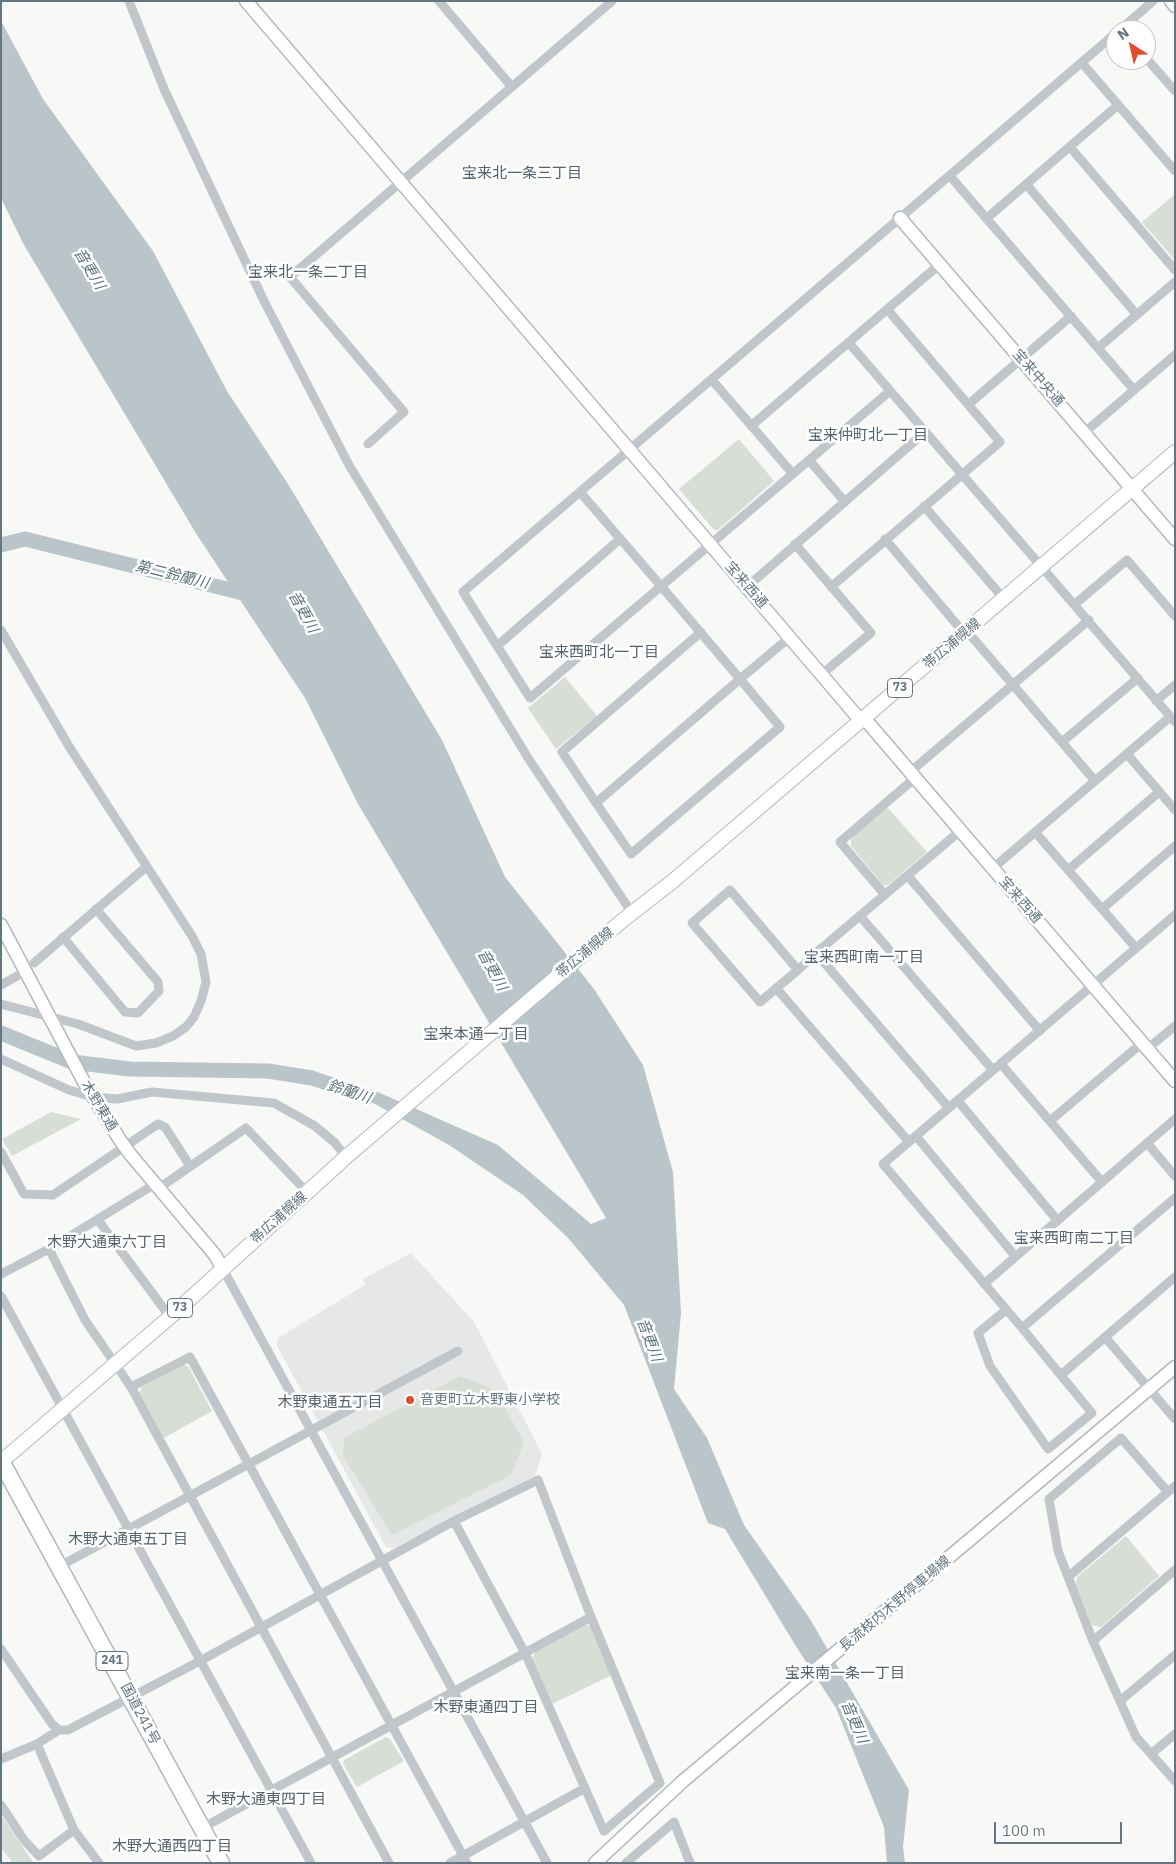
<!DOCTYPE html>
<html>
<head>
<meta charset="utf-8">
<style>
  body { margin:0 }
  #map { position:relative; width:1176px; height:1864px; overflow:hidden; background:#f8f8f6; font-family:"IBM Plex Sans",sans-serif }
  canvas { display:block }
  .frame { position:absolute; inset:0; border:2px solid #637681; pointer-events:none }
  .north { position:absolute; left:1106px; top:20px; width:50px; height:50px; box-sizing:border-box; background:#fff; border:1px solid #c1c8cd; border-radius:50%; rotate:325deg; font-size:14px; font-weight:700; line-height:20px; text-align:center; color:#637681 }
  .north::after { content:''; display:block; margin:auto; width:18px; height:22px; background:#e24b2c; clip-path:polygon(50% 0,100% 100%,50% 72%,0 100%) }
  .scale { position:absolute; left:994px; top:1822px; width:128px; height:22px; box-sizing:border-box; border:2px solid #637681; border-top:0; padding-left:6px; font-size:15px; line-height:18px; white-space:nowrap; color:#637681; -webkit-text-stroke:4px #fff; paint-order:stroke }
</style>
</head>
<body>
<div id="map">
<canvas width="1176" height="1864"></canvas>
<div class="frame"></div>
<div class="north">N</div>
<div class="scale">100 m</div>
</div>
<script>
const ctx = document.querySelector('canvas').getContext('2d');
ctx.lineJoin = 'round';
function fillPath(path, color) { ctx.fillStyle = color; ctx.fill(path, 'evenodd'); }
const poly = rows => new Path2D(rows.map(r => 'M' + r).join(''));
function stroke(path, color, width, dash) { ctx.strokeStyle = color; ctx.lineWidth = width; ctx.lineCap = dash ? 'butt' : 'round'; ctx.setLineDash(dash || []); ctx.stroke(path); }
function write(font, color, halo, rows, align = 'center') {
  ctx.font = font + ' "IBM Plex Sans","Noto Sans JP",sans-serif'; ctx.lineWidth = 5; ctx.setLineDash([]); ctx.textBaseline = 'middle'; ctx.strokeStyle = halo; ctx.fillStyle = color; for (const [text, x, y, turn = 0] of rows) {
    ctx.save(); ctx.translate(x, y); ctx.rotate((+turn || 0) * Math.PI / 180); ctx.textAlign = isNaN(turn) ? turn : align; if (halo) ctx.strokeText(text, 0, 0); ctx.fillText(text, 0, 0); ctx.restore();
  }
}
fillPath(poly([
  [411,1253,474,1322,542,1454,535,1476,394,1548,386,1547,277,1346,278,1338,365,1285,363,1279]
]), '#e6e8e7');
fillPath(poly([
  [1175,194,1175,260,1142,222],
  [739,439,774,481,718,530,714,530,679,489],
  [565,677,597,716,556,749,528,708],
  [887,807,927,852,888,885,883,885,851,846,851,838],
  [51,1112,81,1119,12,1156,2,1139],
  [183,1365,188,1366,212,1411,164,1438,139,1393,142,1387],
  [460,1376,495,1390,524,1442,511,1475,392,1535,343,1456,344,1438],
  [1126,1536,1159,1576,1101,1627,1092,1625,1076,1584,1077,1577],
  [586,1625,591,1627,612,1675,552,1704,532,1659,535,1652],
  [386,1737,390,1739,404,1761,357,1787,343,1764,344,1760],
  [1,1815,31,1859,34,1863,13,1863,1,1848]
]), '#d8ddd5');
fillPath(poly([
  [1,21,43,99,153,251,227,391,288,484,442,740,505,877,594,989,643,1065,673,1172,681,1313,674,1389,707,1438,744,1525,810,1619,909,1790,903,1847,905,1863,887,1863,884,1827,836,1708,797,1648,725,1529,708,1523,624,1305,569,1239,523,1195,449,1145,375,1104,348,1095,346,1087,371,1089,498,1145,591,1224,606,1218,358,804,305,698,197,535,24,245,1,198]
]), '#b9c5c9');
stroke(poly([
  [1,545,25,539,255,596],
  [1,1033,72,1062,130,1069,268,1071,312,1078,367,1097]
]), '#b9c5c9', 15);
const secondary = poly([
  [246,1,861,721],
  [1171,1,1175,6],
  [900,218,1175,539],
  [864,718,1175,1081],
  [1,925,84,1082,120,1140],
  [130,1154,215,1255,223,1269],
  [595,1863,683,1781,1175,1367]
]);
const primary = poly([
  [2,1461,170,1317,346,1157,623,920,673,881,1175,452]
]);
const highway = poly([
  [1,1461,221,1863]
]);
stroke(secondary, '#b1b8bd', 15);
stroke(primary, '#b3b9bc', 16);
stroke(highway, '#b2b8bb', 19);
stroke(poly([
  [129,1,164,89,264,301,349,465,530,761,632,913],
  [439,1,512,87],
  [1120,30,1153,1],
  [1146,58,1175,91],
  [1082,63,1175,171],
  [1070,147,1175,270],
  [950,176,1134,390],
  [1026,184,1137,315],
  [987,218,1118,105],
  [849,343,1175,722],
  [1098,348,1175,282],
  [712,380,793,474],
  [890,391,530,698,463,592,1116,33],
  [969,404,1071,316],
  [751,426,940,264],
  [1085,432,1175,355],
  [368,444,404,412,290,277,612,1],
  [809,460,845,502],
  [580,492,661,586,740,679,780,727,631,854,596,803,740,679,790,637],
  [924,506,1004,599],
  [885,539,964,633],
  [795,544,871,633,822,674],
  [748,586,925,432],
  [831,587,1000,442,887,309],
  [1075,604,1127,560,1175,616],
  [1,630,70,748,192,936,201,954,206,982,201,1001,194,1017,186,1027,173,1036,156,1043,136,1046,78,1024,1,1004],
  [967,631,1095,781],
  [497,646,620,539],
  [1156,701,1175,685],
  [1062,742,1138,678],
  [1127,754,1175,810],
  [910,772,1089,620],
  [596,803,562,752,701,632],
  [1035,832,1136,948],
  [993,868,1170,717],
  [1068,870,1159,792],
  [908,876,1040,1031],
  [885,895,840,842,915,778],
  [1102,909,1175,846],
  [860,916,993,1070],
  [63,937,125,1012,138,1013,159,991,158,982,96,909],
  [816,953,949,1108],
  [34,963,146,867],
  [798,970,730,890,692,923,760,1002,798,970,816,953,960,831],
  [1,985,17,976],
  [776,988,909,1142],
  [1147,1049,1175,1026],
  [1,1059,69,1090,93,1097,117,1099,152,1092,274,1103,315,1126,335,1143,346,1157],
  [1001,1064,1102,1182],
  [958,1101,1057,1220],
  [1050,1121,1142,1043],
  [916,1136,1015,1256],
  [1147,1143,1175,1176],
  [1,1152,24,1194,53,1195,158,1124,165,1127,190,1166],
  [159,1188,246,1128,307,1192],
  [98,1220,170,1317],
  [49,1249,85,1320,131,1387,389,1863],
  [223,1269,547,1863],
  [1,1274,49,1249,155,1184],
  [984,1284,1175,1119],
  [1,1296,311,1863],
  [1006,1310,978,1333,990,1366,1048,1449,1092,1413,1022,1328,883,1164,1175,915],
  [1022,1328,1175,1198],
  [1105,1337,1175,1419],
  [1061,1375,1175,1277],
  [131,1387,190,1357,467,1863],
  [1168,1492,1121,1438,1049,1499,1058,1551,1093,1641,1136,1737,1175,1781],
  [60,1566,458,1351],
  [1068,1577,1175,1486],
  [1093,1641,1175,1570],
  [1,1649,52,1724,59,1730,68,1730,200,1661,454,1521,538,1480,591,1617,660,1783,604,1831,525,1653,454,1521],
  [1120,1701,1175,1655],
  [37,1744,74,1830,99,1863],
  [1151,1754,1175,1734],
  [1,1759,37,1744,59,1730],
  [1,1805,24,1840,39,1856,74,1830],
  [202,1828,591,1617],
  [450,1863,585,1788],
  [626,1863,674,1822,690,1863]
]), '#c1c6ca', 9);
stroke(secondary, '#fff', 12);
stroke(primary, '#fff', 14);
stroke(highway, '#fff', 16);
const secondaryBridge = poly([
  [120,1140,130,1154]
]);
stroke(secondaryBridge, '#b1b8bd', 15, []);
stroke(secondaryBridge, '#fff', 12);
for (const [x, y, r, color] of [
  [410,1400,5,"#e24b2c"]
]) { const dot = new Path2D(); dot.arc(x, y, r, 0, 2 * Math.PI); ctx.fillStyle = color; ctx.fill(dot); stroke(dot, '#fff', 2); }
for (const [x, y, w] of [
  [900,688,25],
  [180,1308,25],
  [112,1661,32]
]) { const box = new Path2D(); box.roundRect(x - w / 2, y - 9.5, w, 19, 4); ctx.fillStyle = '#fff'; ctx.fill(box); stroke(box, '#637681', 1); }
write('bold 12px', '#637681', null, [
  ["73",900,688],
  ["73",180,1308],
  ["241",112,1661]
]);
write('14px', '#637681', '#fff', [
  ["宝来中央通",1038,378,49],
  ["宝来西通",746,585,49],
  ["帯広浦幌線",952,644,-40],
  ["宝来西通",1020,900,49],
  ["帯広浦幌線",585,953,-40],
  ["木野東通",99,1106,59],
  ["帯広浦幌線",279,1218,-42],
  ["長流枝内木野停車場線",895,1604,-40],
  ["国道241号",140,1714,62]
]);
write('14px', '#637681', '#fff', [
  ["音更町立木野東小学校",420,1400]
], 'left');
write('15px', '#55636c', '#fff', [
  ["宝来北一条三丁目",522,174],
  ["宝来北一条二丁目",308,273],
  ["宝来仲町北一丁目",868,436],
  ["宝来西町北一丁目",599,653],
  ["宝来西町南一丁目",864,958],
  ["宝来本通一丁目",476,1035],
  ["宝来西町南二丁目",1074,1239],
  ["木野大通東六丁目",107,1243],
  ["木野東通五丁目",330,1403],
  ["木野大通東五丁目",128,1540],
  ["宝来南一条一丁目",845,1674],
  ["木野東通四丁目",486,1708],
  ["木野大通東四丁目",266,1800],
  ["木野大通西四丁目",172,1847]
]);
write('italic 15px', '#5e757b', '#fff', [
  ["音更川",89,269,59],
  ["第二鈴蘭川",172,575,14],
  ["音更川",303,612,61],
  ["音更川",492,970,61],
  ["鈴蘭川",349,1092,18],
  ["音更川",649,1340,69],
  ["音更川",854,1722,67]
]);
</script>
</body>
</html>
